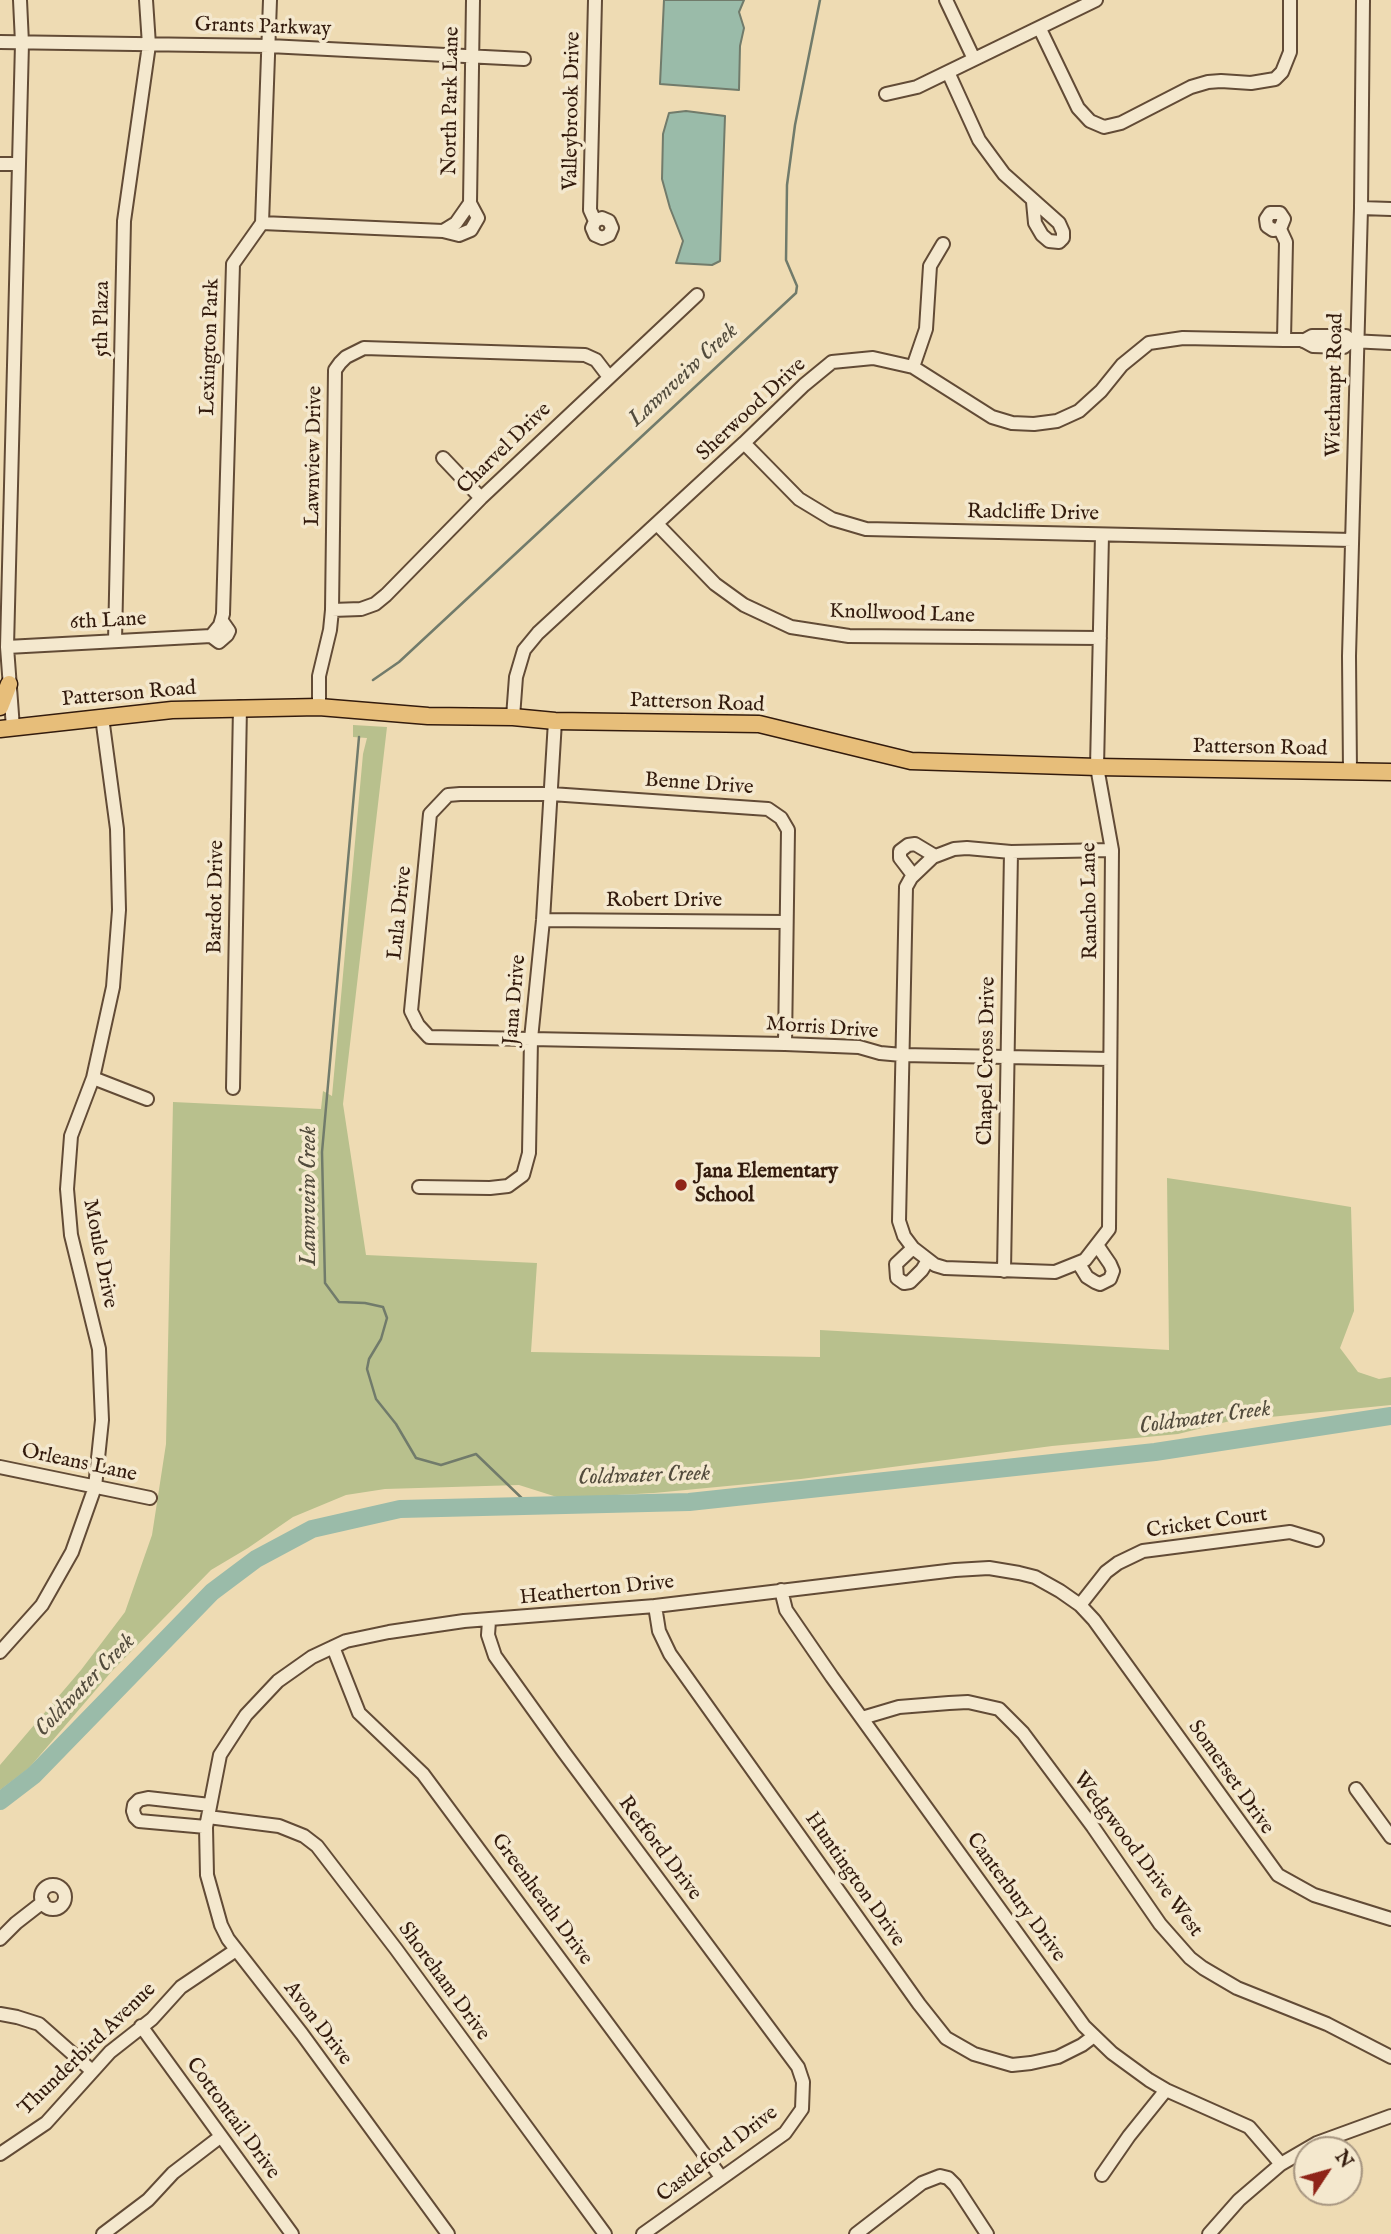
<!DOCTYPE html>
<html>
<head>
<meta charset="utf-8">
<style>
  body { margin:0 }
  #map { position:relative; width:1391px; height:2234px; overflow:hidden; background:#eedbb3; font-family:"IM FELL English",serif }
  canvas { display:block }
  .north { position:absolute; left:1293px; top:2136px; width:70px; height:70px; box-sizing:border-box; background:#f4e8ce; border:2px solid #a79681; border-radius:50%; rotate:54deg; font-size:19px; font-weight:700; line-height:28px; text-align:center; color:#331b0d }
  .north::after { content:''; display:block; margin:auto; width:24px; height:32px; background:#8f2418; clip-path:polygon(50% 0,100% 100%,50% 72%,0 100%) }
</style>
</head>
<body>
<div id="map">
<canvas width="1391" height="2234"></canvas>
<div class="north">N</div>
</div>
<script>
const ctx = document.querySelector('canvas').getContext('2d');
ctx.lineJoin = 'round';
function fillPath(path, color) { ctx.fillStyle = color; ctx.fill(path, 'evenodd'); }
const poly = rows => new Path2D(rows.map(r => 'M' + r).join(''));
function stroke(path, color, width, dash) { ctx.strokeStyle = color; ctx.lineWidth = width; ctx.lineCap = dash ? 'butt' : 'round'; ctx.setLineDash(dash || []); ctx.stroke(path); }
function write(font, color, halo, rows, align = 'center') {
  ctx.font = font + ' "IM FELL English",serif'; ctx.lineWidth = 7; ctx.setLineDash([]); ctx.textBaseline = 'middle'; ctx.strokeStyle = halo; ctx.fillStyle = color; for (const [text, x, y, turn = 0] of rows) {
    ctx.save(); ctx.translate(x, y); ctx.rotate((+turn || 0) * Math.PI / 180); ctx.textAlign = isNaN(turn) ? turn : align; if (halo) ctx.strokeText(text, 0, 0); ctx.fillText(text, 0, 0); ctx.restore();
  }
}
fillPath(poly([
  [353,725,387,727,343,1104,366,1255,537,1263,531,1352,820,1357,820,1330,1169,1350,1167,1178,1254,1191,1351,1207,1354,1311,1340,1348,1358,1372,1379,1379,1391,1377,1391,1405,1230,1421,1178,1434,1052,1446,801,1479,654,1493,560,1498,519,1485,385,1489,346,1495,293,1517,248,1548,211,1570,112,1671,29,1768,0,1790,0,1765,81,1670,125,1612,152,1535,166,1444,173,1102,321,1109,323,1091,332,1096,363,754,367,738,353,737]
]), '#b8c08d');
const water = poly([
  [664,0,744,0,739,12,744,28,740,46,739,90,660,84,664,0],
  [686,111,725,116,720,261,712,265,676,263,683,241,670,208,662,179,663,134,669,113,686,111]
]);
fillPath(water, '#9abba9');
stroke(water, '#717b6b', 2);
stroke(poly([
  [373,680,399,662,796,293,797,286,786,260,787,185,795,125,820,0],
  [359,737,322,1152,325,1283,339,1302,365,1303,383,1307,387,1318,381,1339,369,1359,367,1369,376,1399,396,1424,416,1458,441,1465,476,1454,530,1506]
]), '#717b6b', 2.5);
stroke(poly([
  [0,1801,34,1775,212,1592,256,1559,312,1529,400,1509,689,1502,1155,1452,1391,1416]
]), '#9abba9', 18);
const minor = poly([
  [595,0,590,210,595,221,592,228,595,235,602,238,609,235,612,228,609,221,602,218,595,221],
  [946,0,974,59],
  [1040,29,1078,108,1090,121,1104,127,1121,123,1191,87,1208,82,1221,81,1251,83,1275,79,1282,72,1290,52,1290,0],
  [0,42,269,46,524,59],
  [948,72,979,140,1004,174,1059,223,1063,232,1063,238,1059,242,1049,241,1042,235,1035,223,1033,202],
  [886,94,917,87,1096,0],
  [0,164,18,164],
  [1361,208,1391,209],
  [262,223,443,231,456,223,470,203,473,0],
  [1280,229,1273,230,1267,226,1266,219,1270,213,1280,213,1284,219,1280,229,1286,242,1284,340],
  [443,231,459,235,471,230,478,218,470,203],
  [1303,341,1312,336,1346,336,1351,341,1391,343],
  [913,367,926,329,930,266,943,244],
  [744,443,799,499,832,519,866,529,1352,540],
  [443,458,481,498],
  [657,524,715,584,744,605,791,627,849,636,1100,638],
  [1102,535,1097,767,1112,850,1109,1229,1085,1260,1055,1272,945,1268,935,1265,913,1248,904,1236,899,1221,906,887,911,878,933,857,954,849,967,848,1011,852,1112,850],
  [332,610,361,609,375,604,386,595,481,498,697,295],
  [211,636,220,625,223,614,233,264,262,223,270,0],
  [211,636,219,642,227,635,229,631,222,621],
  [115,641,124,221,149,45,146,0],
  [7,647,211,636],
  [319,707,319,676,330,630,332,610,335,370,340,363,346,357,364,348,585,355,596,360,609,377],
  [513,717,516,677,524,650,538,633,744,443,804,385,832,362,873,358,913,367,992,417,1012,423,1034,424,1057,421,1079,411,1101,391,1122,365,1149,343,1183,338,1284,340,1302,340,1313,346,1344,347,1351,341],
  [13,728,7,647,22,43,20,0],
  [1350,772,1349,656,1361,208,1363,0],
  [913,875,900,858,900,851,908,845,915,844,935,856],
  [543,920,785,922],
  [785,1044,788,830,781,818,768,809,551,794,460,794,448,795,430,814,411,1011,418,1025,429,1037,785,1044,859,1047,880,1053,902,1055,1110,1059],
  [93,1078,147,1099],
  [233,1088,240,707],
  [419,1187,490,1188,508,1186,523,1175,529,1153,531,1039,543,920,555,721],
  [913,1248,896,1264,897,1278,904,1283,910,1282,922,1270,928,1260],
  [1079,1264,1087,1277,1095,1282,1100,1284,1110,1279,1113,1271,1110,1264,1097,1245],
  [1004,1271,1011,852],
  [0,1467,150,1498],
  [781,1590,786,1610,832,1677,1084,2026,1112,2053,1149,2080,1166,2090,1249,2127,1281,2164],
  [1080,1605,1106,1572,1118,1563,1143,1551,1290,1532,1317,1540],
  [655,1606,659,1631,670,1654,919,2004,946,2038,974,2054,1012,2065,1031,2063,1058,2057,1082,2045,1094,2036],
  [489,1621,488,1635,495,1656,563,1751,798,2067,803,2082,802,2109,785,2133,643,2234],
  [333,1647,359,1713,423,1774,721,2177],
  [0,1652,42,1605,72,1552,95,1487,102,1420,99,1349,71,1235,67,1189,71,1136,93,1078,113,987,119,910,117,829,102,717],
  [862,1718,899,1707,949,1703,968,1702,999,1709,1023,1733,1093,1827,1160,1924,1190,1958,1203,1968,1237,1988,1327,2024,1391,2057],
  [1356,1789,1391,1837],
  [208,1817,279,1826,304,1836,317,1846,396,1949,605,2234],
  [206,1827,139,1821,135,1817,133,1811,134,1805,139,1800,148,1798,210,1805],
  '41 1897a12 12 0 1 1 24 0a12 12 0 1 1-24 0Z',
  [0,1939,16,1923,43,1902],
  [0,2014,17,2017,39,2024,91,2070],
  [141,2026,292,2234],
  [0,2154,46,2123,110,2052,152,2019,181,1987,236,1950],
  [1102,2175,1129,2136,1166,2090],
  [103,2234,148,2200,173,2173,220,2137],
  [448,2234,302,2034,228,1939,221,1925,207,1875,206,1827,220,1755,246,1715,278,1681,312,1657,346,1641,389,1632,464,1621,655,1606,955,1570,989,1568,1019,1573,1035,1577,1060,1591,1080,1605,1094,1620,1278,1875,1314,1895,1391,1919],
  [856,2234,922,2183,940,2176,948,2178,955,2185,987,2234],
  [1209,2234,1239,2200,1281,2164,1317,2143,1391,2116]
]);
const major = poly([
  [0,707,9,684],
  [0,729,172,710,319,707,428,716,513,717,555,721,759,724,911,761,1097,767,1391,772]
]);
stroke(minor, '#624b36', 16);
stroke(major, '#331b0d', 19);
stroke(minor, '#f4e8ce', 12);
stroke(major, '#e7be7a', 16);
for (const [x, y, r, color] of [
  [681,1185,7,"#8f2418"]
]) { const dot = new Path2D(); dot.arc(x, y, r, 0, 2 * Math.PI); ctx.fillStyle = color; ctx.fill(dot); stroke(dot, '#f4e8ce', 2.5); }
write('21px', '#331b0d', '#f4e8ce', [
  ["Grants Parkway",263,28,2],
  ["North Park Lane",452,101,-89],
  ["Valleybrook Drive",573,111,-89],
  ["5th Plaza",103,319,-89],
  ["Lexington Park",211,347,-88],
  ["Wiethaupt Road",1336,385,-89],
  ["Sherwood Drive",752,410,-43],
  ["Charvel Drive",505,449,-44],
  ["Lawnview Drive",315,456,-89],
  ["Radcliffe Drive",1033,514,1],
  ["Knollwood Lane",902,615,2],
  ["6th Lane",108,622,-3],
  ["Patterson Road",129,695,-5],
  ["Patterson Road",697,704,2],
  ["Patterson Road",1260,749,1],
  ["Benne Drive",699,785,4],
  ["Bardot Drive",217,897,-89],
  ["Rancho Lane",1091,901,-91],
  ["Robert Drive",664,902],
  ["Lula Drive",401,913,-84],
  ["Jana Drive",516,1000,-85],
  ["Morris Drive",822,1029,4],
  ["Chapel Cross Drive",988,1061,-89],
  ["Moule Drive",99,1254,79],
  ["Orleans Lane",79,1464,12],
  ["Cricket Court",1207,1524,-8],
  ["Heatherton Drive",597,1591,-6],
  ["Somerset Drive",1230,1778,55],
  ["Retford Drive",659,1849,53],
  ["Wedgwood Drive West",1137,1855,53],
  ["Huntington Drive",854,1880,55],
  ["Canterbury Drive",1015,1898,54],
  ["Greenheath Drive",541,1900,54],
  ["Shoreham Drive",443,1982,54],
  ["Avon Drive",317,2024,53],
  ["Thunderbird Avenue",88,2050,-44],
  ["Cottontail Drive",232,2119,54],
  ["Castleford Drive",718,2155,-37]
]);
write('bold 21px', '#331b0d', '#f4e8ce', [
  ["Jana Elementary",695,1173],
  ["School",695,1197]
], 'left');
write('italic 23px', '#524b3c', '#f4e8ce', [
  ["Lawnveiw Creek",684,376,-43],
  ["Lawnveiw Creek",310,1196,-90],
  ["Coldwater Creek",1205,1419,-8],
  ["Coldwater Creek",644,1477,-2],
  ["Coldwater Creek",86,1686,-46]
]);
</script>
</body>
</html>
